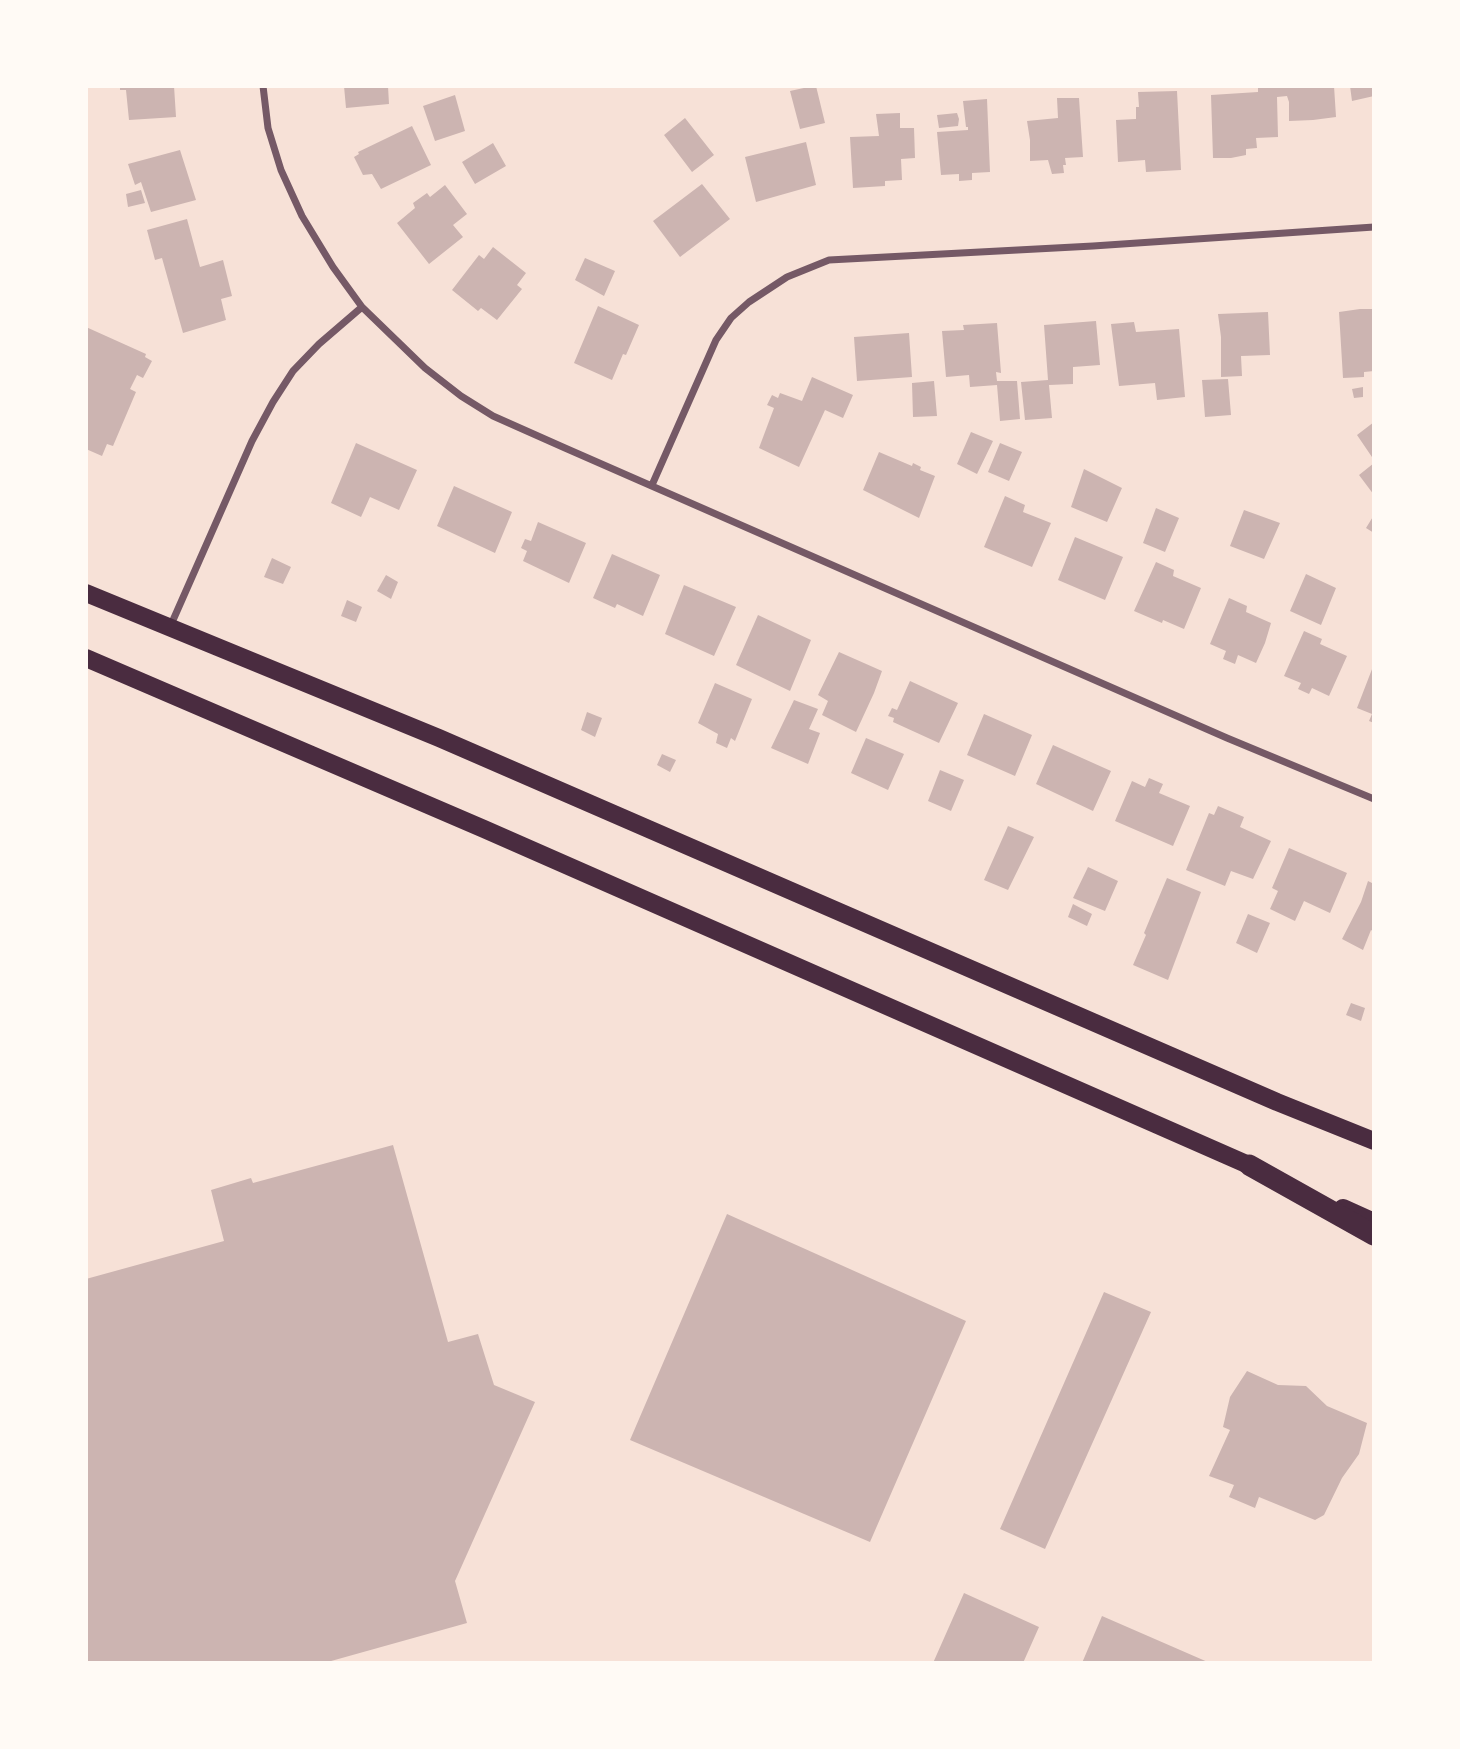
<!DOCTYPE html>
<html>
<head>
<meta charset="utf-8">
<style>
  body { margin:0 }
  #map { position:relative; width:1460px; height:1749px; overflow:hidden; background:#f7e1d7; font-family:"Archivo Narrow",sans-serif }
  canvas { display:block }
  .frame { position:absolute; inset:0; border:88px solid #fffaf5; pointer-events:none }
</style>
</head>
<body>
<div id="map">
<canvas width="1460" height="1749"></canvas>
<div class="frame"></div>
</div>
<script>
const ctx = document.querySelector('canvas').getContext('2d');
ctx.lineJoin = 'round';
function fillPath(path, color) { ctx.fillStyle = color; ctx.fill(path, 'evenodd'); }
const poly = rows => new Path2D(rows.map(r => 'M' + r).join(''));
function stroke(path, color, width, dash) { ctx.strokeStyle = color; ctx.lineWidth = width; ctx.lineCap = dash ? 'butt' : 'round'; ctx.setLineDash(dash || []); ctx.stroke(path); }
fillPath(poly([
  [120,86,174,86,176,117,129,120,126,90,120,90],
  [344,86,388,86,389,104,346,108],
  [813,86,816,86,825,123,800,129,790,91],
  [1258,86,1334,86,1336,117,1313,120,1289,121,1289,102,1287,96,1277,97,1278,137,1256,138,1257,148,1246,149,1246,155,1231,158,1213,158,1211,95,1258,92],
  [1350,86,1374,86,1374,96,1352,101],
  [1177,91,1181,170,1146,172,1145,160,1118,162,1116,120,1136,119,1136,107,1139,107,1138,92],
  [455,95,465,131,435,141,423,106],
  [1057,98,1079,98,1083,157,1065,158,1066,165,1063,165,1064,173,1052,174,1048,160,1030,161,1030,140,1027,121,1058,118],
  [987,99,990,172,972,173,972,180,959,181,959,174,941,175,937,132,968,130,968,127,966,127,963,101],
  [900,113,900,128,914,128,915,158,901,159,902,180,885,181,885,186,853,188,850,137,879,136,876,114],
  [957,113,959,119,958,126,939,128,937,115],
  [685,118,714,155,692,172,664,135],
  [412,126,431,165,381,189,372,174,363,175,354,157,359,154,358,152],
  [806,142,816,185,756,202,745,157],
  [493,143,506,166,475,184,462,162],
  [180,150,196,200,151,212,141,182,135,185,128,164],
  [702,184,730,219,680,257,653,221],
  [445,185,467,214,453,225,463,237,429,264,397,223,415,208,413,203,427,193,430,197],
  [141,190,145,203,128,207,126,194],
  [187,219,200,267,223,260,232,296,221,299,226,320,183,333,162,258,155,260,147,230],
  [493,247,526,273,517,285,522,289,497,320,481,308,478,311,452,290,479,255,484,259],
  [585,258,615,271,604,296,575,280],
  [598,306,639,325,626,355,623,354,612,380,574,363],
  [1360,309,1374,309,1374,371,1364,372,1364,377,1343,378,1339,312],
  [1268,312,1270,355,1241,356,1242,376,1221,377,1221,337,1218,314],
  [1096,321,1100,365,1073,367,1073,384,1049,385,1052,418,1025,420,1021,382,1048,380,1044,325],
  [1134,322,1136,332,1179,329,1185,397,1157,400,1155,383,1119,386,1111,324],
  [997,323,1001,373,996,372,997,381,1017,381,1020,419,1000,421,997,385,970,387,969,375,946,377,942,331,964,330,963,325],
  [86,327,146,354,145,357,152,361,143,378,137,375,130,389,136,392,113,446,107,444,102,456,86,449],
  [909,333,912,377,857,381,854,337],
  [812,377,853,395,843,418,825,410,799,467,759,448,774,408,767,405,772,395,778,398,780,393,802,401],
  [1228,379,1231,415,1205,417,1202,380],
  [934,381,937,416,913,417,912,383],
  [1363,387,1363,397,1354,398,1352,389],
  [1374,422,1374,460,1357,435],
  [971,432,993,441,977,474,957,464],
  [356,443,417,470,399,510,370,497,361,517,331,503],
  [1000,443,1022,452,1009,481,988,472],
  [879,452,912,466,913,463,921,467,920,470,935,476,919,518,863,490],
  [1374,463,1374,495,1359,475],
  [1084,469,1122,488,1107,522,1071,507],
  [454,486,512,512,495,553,437,526],
  [1005,496,1025,505,1023,512,1051,523,1032,567,984,547],
  [1156,508,1179,518,1165,552,1143,543],
  [1244,510,1280,523,1264,559,1230,546],
  [1374,515,1374,533,1366,528],
  [538,522,586,543,569,583,523,561,527,551,521,548,525,539,531,541],
  [1075,537,1123,557,1105,600,1058,580],
  [612,554,660,575,643,616,617,604,615,608,593,598],
  [272,558,291,567,283,584,264,577],
  [1156,562,1174,570,1173,576,1201,588,1184,629,1163,620,1162,623,1134,611],
  [1306,574,1336,588,1321,625,1290,611],
  [386,575,398,582,391,599,377,591],
  [684,585,736,607,714,656,665,634],
  [1229,598,1247,606,1246,612,1271,623,1265,643,1256,663,1238,655,1235,664,1223,659,1226,651,1210,644],
  [347,600,362,607,356,622,341,616],
  [758,615,811,640,790,691,736,665],
  [1304,631,1322,639,1320,644,1347,656,1329,696,1312,688,1309,694,1298,689,1301,683,1284,676],
  [839,652,882,671,874,693,856,732,822,715,828,701,818,695],
  [1374,664,1374,723,1369,721,1372,714,1357,708],
  [910,681,958,703,939,743,893,722,894,718,888,716,892,708,897,710],
  [715,683,752,699,735,741,731,738,727,748,716,743,718,734,698,723],
  [794,700,818,709,809,729,820,733,808,764,771,748],
  [587,712,602,718,595,737,581,730],
  [984,714,1032,735,1015,776,967,755],
  [866,738,904,754,888,790,851,773],
  [1053,745,1111,771,1093,811,1036,784],
  [662,754,676,760,670,772,657,765],
  [940,770,964,780,951,811,928,801],
  [1149,778,1163,784,1159,793,1190,806,1173,846,1115,821,1132,781,1145,787],
  [1218,806,1244,817,1240,827,1271,841,1253,879,1231,871,1225,886,1186,870,1209,813,1214,815],
  [1008,826,1034,837,1008,890,984,880],
  [1289,848,1347,873,1330,913,1304,901,1295,921,1270,909,1278,891,1272,888],
  [1088,867,1118,881,1105,911,1073,898],
  [1167,878,1201,892,1168,980,1133,965,1146,935,1144,933],
  [1368,881,1374,884,1374,932,1371,930,1363,950,1342,939,1361,902],
  [1073,904,1092,914,1087,926,1068,917],
  [1248,914,1270,923,1257,953,1236,943],
  [1351,1003,1365,1008,1361,1021,1346,1015],
  [393,1145,448,1342,478,1334,494,1385,535,1402,455,1581,467,1623,324,1663,86,1663,86,1279,224,1241,211,1190,251,1178,253,1183],
  [727,1214,966,1321,870,1542,630,1440],
  [1104,1292,1151,1312,1045,1549,1000,1529],
  [1247,1371,1278,1385,1306,1386,1327,1406,1367,1423,1359,1454,1342,1478,1324,1515,1315,1520,1259,1497,1255,1508,1229,1497,1234,1485,1209,1476,1230,1430,1223,1427,1230,1397],
  [964,1593,1039,1627,1023,1663,933,1663],
  [1102,1616,1210,1663,1082,1663]
]), '#ccb4b1');
stroke(poly([
  [263,86,268,128,281,170,302,216,333,267,362,307,425,368,461,396,493,416,565,448,1227,738,1374,799],
  [652,485,716,340,731,318,749,302,787,277,829,260,1093,246,1374,227],
  [170,627,252,441,273,402,293,371,319,344,362,307]
]), '#755966', 7);
stroke(poly([
  [86,593,439,738,1277,1102,1374,1141],
  [86,658,484,829,1260,1170],
  [1343,1208,1374,1222]
]), '#4a2c40', 18);
stroke(poly([
  [1249,1165,1374,1235]
]), '#4a2c40', 21);
</script>
</body>
</html>
